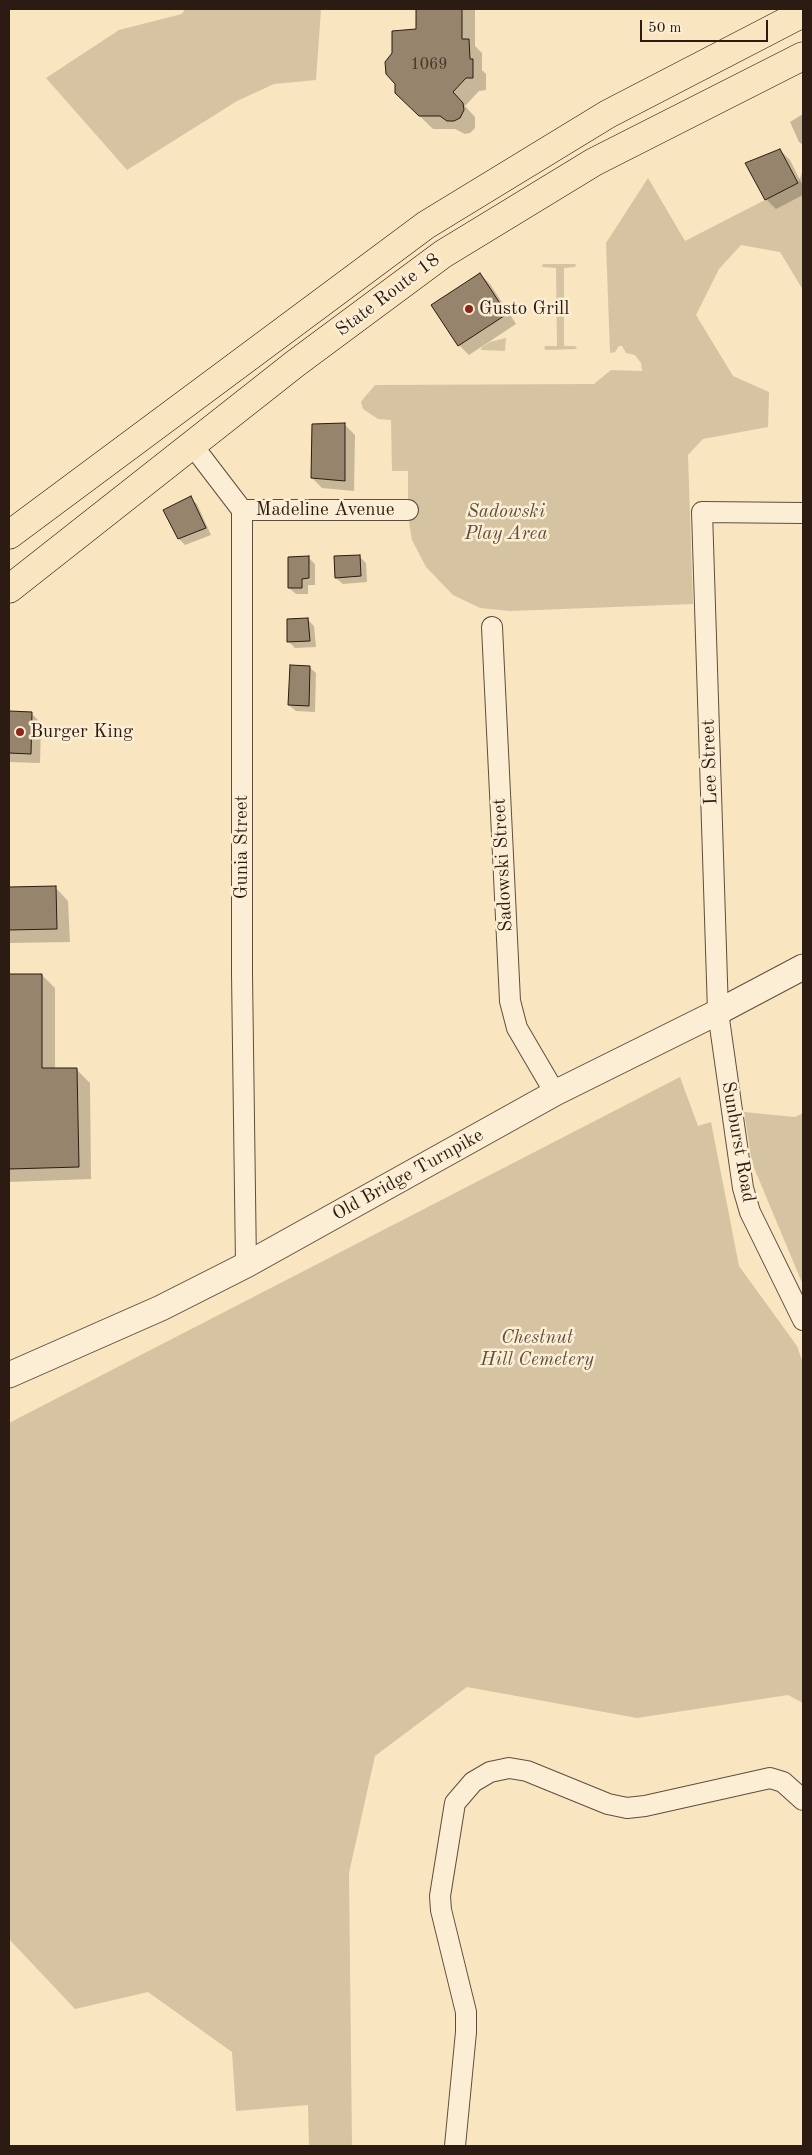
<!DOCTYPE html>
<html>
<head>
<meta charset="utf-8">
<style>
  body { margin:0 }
  #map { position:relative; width:812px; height:2155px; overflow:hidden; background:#f9e5bf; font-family:"Old Standard TT",serif }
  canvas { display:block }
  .frame { position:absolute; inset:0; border:10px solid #2b1b12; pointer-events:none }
  .scale { position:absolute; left:640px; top:20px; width:128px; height:22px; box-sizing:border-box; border:2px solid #2b1b12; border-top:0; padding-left:6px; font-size:15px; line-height:18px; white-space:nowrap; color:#2b1b12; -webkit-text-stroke:4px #fbeed5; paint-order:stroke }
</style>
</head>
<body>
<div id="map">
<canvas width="812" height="2155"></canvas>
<div class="frame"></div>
<div class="scale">50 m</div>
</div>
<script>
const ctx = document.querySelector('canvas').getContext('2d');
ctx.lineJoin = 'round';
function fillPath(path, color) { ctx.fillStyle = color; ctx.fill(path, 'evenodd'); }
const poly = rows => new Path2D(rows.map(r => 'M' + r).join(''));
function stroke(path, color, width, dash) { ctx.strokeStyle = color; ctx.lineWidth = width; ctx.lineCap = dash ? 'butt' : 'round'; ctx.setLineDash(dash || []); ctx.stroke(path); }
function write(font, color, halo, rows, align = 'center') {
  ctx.font = font + ' "Old Standard TT",serif'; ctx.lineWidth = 5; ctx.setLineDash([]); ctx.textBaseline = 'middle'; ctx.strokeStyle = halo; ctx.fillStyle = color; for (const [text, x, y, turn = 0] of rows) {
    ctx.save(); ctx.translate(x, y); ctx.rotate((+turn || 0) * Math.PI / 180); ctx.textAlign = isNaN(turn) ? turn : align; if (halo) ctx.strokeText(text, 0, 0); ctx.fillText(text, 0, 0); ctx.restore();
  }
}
fillPath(poly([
  [185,9,321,9,316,80,274,84,237,101,127,170,46,78,119,30,182,14],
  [803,170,803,290,780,252,741,245,719,269,696,315,733,376,769,392,768,427,703,439,688,455,693,604,510,611,480,608,453,595,426,567,412,540,408,516,408,471,392,471,391,420,378,419,363,409,361,402,364,398,375,385,594,384,611,370,642,371,641,363,635,355,626,353,622,346,619,346,615,352,610,353,606,243,648,178,685,241,798,183],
  [543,264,576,264,575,267,564,268,564,346,575,346,577,349,546,350,544,348,545,346,557,346,556,268,542,267],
  [506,338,505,351,481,350,482,347,490,342],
  [680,1077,698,1126,711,1122,739,1266,797,1346,803,1363,803,1703,788,1695,637,1718,467,1687,375,1756,349,1873,352,2146,309,2146,308,2105,236,2111,232,2052,148,1992,75,2009,9,1939,9,1423],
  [744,1112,795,1117,803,1113,803,1285,752,1163]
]), '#d6c3a2');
fillPath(poly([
  [417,9,475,9,475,46,482,53,482,70,486,74,486,90,479,91,465,106,475,117,475,128,470,133,465,134,455,129,433,129,396,93,417,30],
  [803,114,803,145,799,142,790,122],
  [780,150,790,160,803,186,803,195,776,209,766,199],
  [480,274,490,284,516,324,469,355,459,345],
  [345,425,355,435,354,491,322,488,312,478],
  [190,498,197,504,211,535,185,545,179,539,164,511],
  [359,556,366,563,367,582,343,584,336,578],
  [308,557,315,564,315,585,308,585,308,594,296,594,289,588],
  [308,620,314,626,316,647,295,648,289,642],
  [309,667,316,673,315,712,296,711,289,705],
  [9,713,31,713,41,723,40,763,9,762],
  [55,887,68,901,70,942,9,943,9,975,42,975,55,988,55,1069,77,1070,90,1083,91,1179,9,1182,9,888]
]), '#0003');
const building = poly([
  [416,9,462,9,462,39,469,39,470,59,473,59,473,78,466,78,453,92,463,103,464,110,460,118,454,121,447,121,440,116,419,116,395,93,395,84,386,74,385,62,392,53,392,31,416,29,416,9],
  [780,149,798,183,765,200,745,163,780,149],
  [480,273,507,314,458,346,431,305,480,273],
  [345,423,345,481,311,478,312,424,345,423],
  [191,496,206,528,178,539,163,510,191,496],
  [360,555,361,576,335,578,334,556,360,555],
  [309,556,309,578,302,579,302,588,288,588,288,557,309,556],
  [308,618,310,641,287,642,287,619,308,618],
  [290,665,310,666,309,706,288,705,290,665],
  [9,711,32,712,31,754,9,753,9,711],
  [56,886,57,929,9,930,9,887,56,886],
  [9,974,42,974,42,1068,77,1068,79,1167,9,1169,9,974]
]);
fillPath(building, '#96846c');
stroke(building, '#2b1b12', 1);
const minor = poly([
  [193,446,242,510,242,974,246,1265],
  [242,510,408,510],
  [803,513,702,512,718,1012,743,1188,750,1212,803,1320],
  [492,627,510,1001,517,1028,555,1093],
  [455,2146,466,2032,466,2012,441,1910,440,1896,455,1803,473,1782,490,1772,509,1768,527,1771,608,1804,627,1808,645,1806,770,1778,783,1782,803,1800]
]);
const tertiary = poly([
  [9,1375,161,1308,246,1265,555,1093,718,1012,803,967]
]);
const trunk = poly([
  [9,535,426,225,608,114,803,13],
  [9,589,296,363,443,254,594,162,803,56]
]);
stroke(minor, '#5e4e3d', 22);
stroke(tertiary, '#5e4e3d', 27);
stroke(trunk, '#2b1b12', 29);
stroke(minor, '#fbeed5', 20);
stroke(tertiary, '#fbeed5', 25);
stroke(trunk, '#f9e5bf', 28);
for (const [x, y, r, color] of [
  [469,309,5,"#8f2418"],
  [20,732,5,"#8f2418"]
]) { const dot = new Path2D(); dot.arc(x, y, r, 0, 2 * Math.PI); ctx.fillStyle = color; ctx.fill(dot); stroke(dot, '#fbeed5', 2); }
write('16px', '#463528', null, [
  ["1069",429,65]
]);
write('19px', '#2b1b12', '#fbeed5', [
  ["State Route 18",388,295,-37],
  ["Madeline Avenue",325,510],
  ["Lee Street",710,762,-92],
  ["Gunia Street",242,847,-90],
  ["Sadowski Street",503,865,-93],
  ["Sunburst Road",738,1142,80],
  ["Old Bridge Turnpike",408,1175,-29]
]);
write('19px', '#2b1b12', '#fbeed5', [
  ["Gusto Grill",479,309],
  ["Burger King",30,732]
], 'left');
write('italic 19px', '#5e4d3d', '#fbeed5', [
  ["Sadowski",506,512],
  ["Play Area",506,534],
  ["Chestnut",537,1338],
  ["Hill Cemetery",537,1360]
]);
</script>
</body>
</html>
